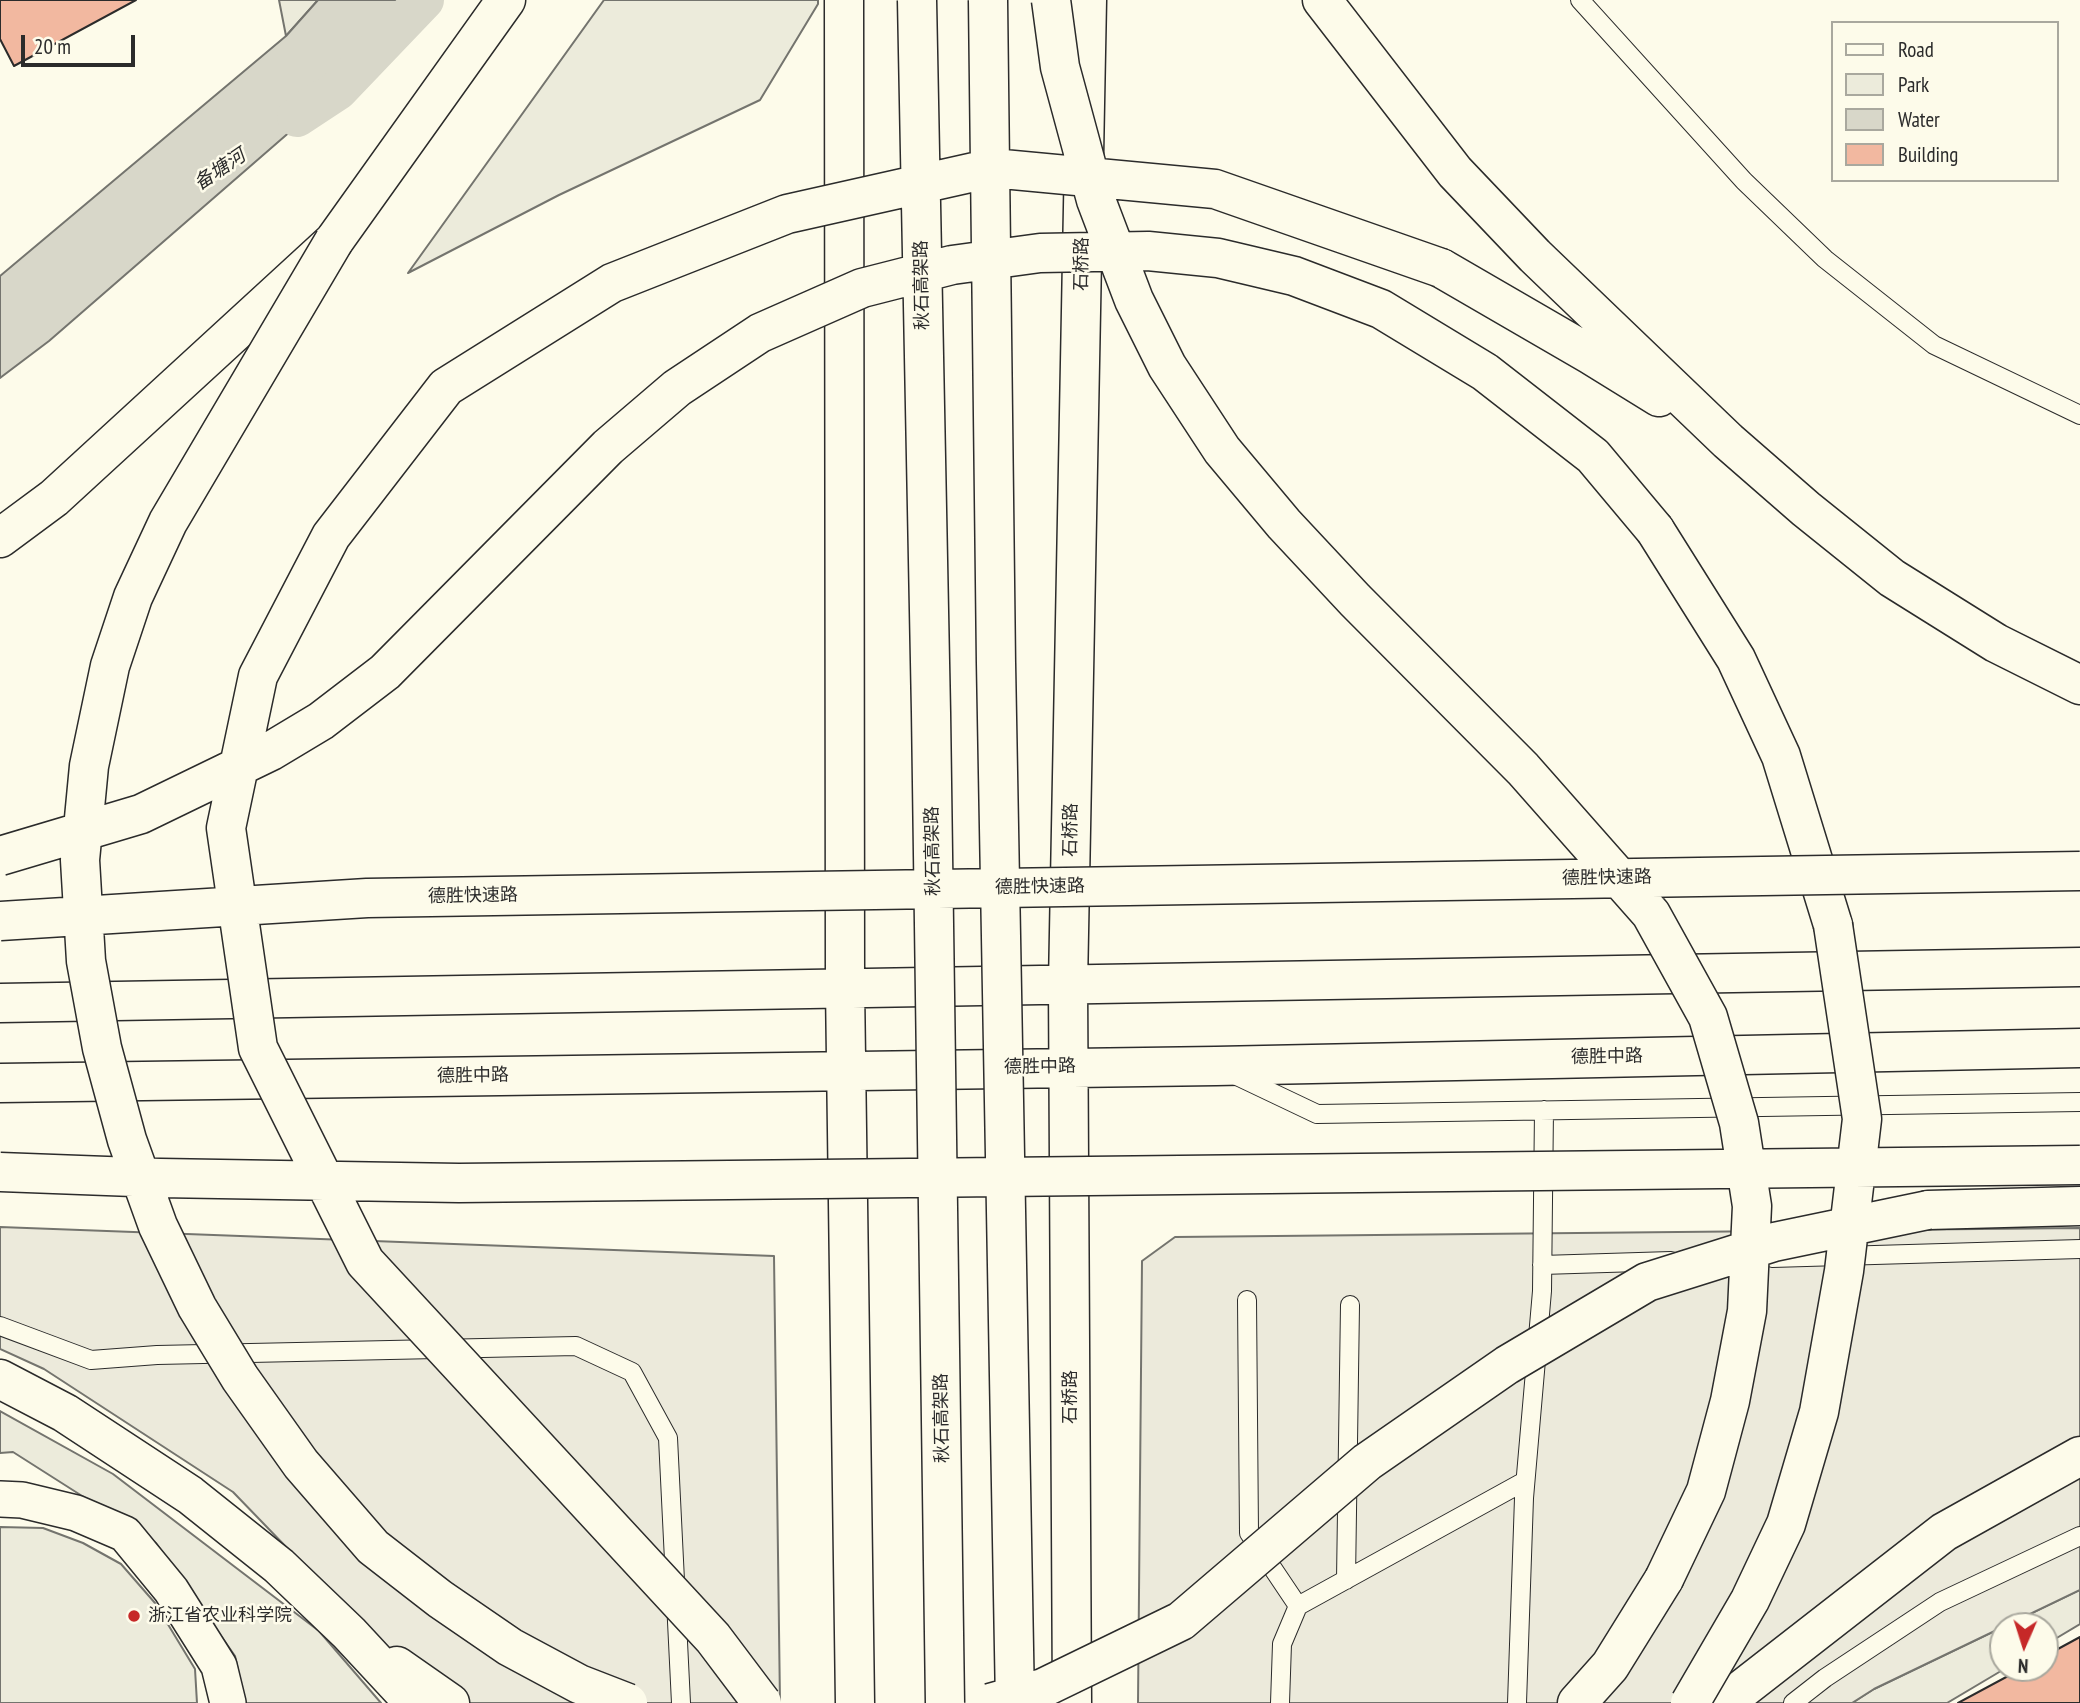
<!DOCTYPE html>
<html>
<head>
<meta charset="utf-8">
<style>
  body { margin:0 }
  #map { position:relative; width:2080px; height:1703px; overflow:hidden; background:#fdfbea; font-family:"PT Sans Narrow",sans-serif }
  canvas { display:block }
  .legend { position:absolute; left:1831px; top:21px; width:228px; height:161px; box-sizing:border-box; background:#fdfbea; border:2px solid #a9a89e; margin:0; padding:9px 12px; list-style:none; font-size:21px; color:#2b2b2b }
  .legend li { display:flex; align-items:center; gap:14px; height:35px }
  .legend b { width:35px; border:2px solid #a9a89e }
  .north { position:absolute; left:1989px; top:1612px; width:70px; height:70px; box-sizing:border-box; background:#fdfbea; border:2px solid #a9a89e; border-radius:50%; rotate:183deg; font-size:19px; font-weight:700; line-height:28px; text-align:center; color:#2b2b2b }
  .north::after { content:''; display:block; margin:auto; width:24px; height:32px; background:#c62828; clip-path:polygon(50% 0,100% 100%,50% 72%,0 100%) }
  .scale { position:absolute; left:21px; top:35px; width:114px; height:32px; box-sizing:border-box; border:4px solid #2b2b2b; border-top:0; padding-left:9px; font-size:21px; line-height:24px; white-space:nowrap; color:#2b2b2b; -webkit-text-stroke:5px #fdfbea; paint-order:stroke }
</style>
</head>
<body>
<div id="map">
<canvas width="2080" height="1703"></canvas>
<ul class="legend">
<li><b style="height:9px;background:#fdfbea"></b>Road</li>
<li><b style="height:19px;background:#ecebdb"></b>Park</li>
<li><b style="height:19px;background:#d8d7c9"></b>Water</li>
<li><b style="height:19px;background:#f2b8a0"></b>Building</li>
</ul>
<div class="north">N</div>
<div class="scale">20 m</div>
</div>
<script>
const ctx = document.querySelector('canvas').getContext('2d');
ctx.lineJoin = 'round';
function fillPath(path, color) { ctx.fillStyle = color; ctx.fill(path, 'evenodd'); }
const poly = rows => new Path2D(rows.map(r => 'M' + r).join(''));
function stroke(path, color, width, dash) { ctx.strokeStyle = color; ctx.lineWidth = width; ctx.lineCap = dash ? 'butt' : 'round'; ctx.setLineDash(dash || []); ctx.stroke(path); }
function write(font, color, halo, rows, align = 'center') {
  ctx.font = font + ' "PT Sans Narrow","Noto Sans SC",sans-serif'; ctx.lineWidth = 5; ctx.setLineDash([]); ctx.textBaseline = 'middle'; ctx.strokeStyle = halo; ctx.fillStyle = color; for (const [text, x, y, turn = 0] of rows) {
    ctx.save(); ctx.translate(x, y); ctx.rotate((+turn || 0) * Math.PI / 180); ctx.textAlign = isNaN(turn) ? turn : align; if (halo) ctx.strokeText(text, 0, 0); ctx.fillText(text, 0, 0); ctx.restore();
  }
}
const green = poly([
  [279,0,318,0,286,36,279,0],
  [604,0,818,0,818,4,760,100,559,195,408,273,604,0],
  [0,1411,113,1474,319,1631,381,1703,245,1703,235,1656,156,1543,13,1452,0,1453,0,1411],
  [0,1527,43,1528,83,1543,121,1564,155,1603,195,1669,197,1703,0,1703,0,1527],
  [2080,1590,2080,1624,2045,1645,2045,1626,2005,1626,2080,1590],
  [2003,1627,2003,1668,2006,1668,1947,1703,1852,1703,1874,1689,2003,1627]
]);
fillPath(green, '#ecebdb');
stroke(green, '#74746e', 2);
const parking = poly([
  [0,1227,774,1256,780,1703,437,1703,233,1492,44,1369,0,1349,0,1227],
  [2080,1228,2080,1590,1874,1689,1852,1703,1138,1703,1142,1261,1175,1237,2080,1228]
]);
fillPath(parking, '#eceadb');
stroke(parking, '#74746e', 2);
const water = poly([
  [318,0,424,0,338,90,49,341,0,378,0,276,286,36,318,0]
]);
fillPath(water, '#d8d7c9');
stroke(water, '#74746e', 2);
stroke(poly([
  [297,117,338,90,424,0]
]), '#d8d7c9', 40);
const building = poly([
  [0,0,136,0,14,66,0,39,0,0],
  [2080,1637,2080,1703,1958,1703,2023,1668,2045,1668,2045,1656,2080,1637]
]);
fillPath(building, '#f2b8a0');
stroke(building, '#2b2b2b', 2);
const service = poly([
  [1580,0,1744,181,1825,259,1934,345,2080,415],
  [1235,1075,1317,1114,2080,1102],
  [1772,1258,2080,1249],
  [1542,1265,1671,1261],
  [1247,1300,1249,1533,1298,1606],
  [0,1326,91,1360,157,1355,576,1346,632,1372,668,1438,681,1703],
  [1346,1580,1350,1305],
  [1280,1703,1282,1644,1298,1606,1525,1481],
  [1517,1703,1524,1498,1542,1291,1544,1110],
  [1793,1703,1825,1678,1940,1602,2080,1536]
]);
const minor = poly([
  [0,1499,22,1500,76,1513,125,1534,171,1590,219,1666,228,1703]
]);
const primary = poly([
  [844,0,845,987,855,1703],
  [0,1003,2080,967],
  [0,1083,1216,1066,2080,1048],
  [1072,1703,1068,984,1087,0]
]);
const trunk = poly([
  [1322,0,1455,172,1535,256,1728,441,1806,509,1892,578,1996,643,2080,685],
  [1441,268,1591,355,1659,397],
  [1655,530,1736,659,1781,756,1833,925],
  [0,538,54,498,334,241,506,0],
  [1928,1210,2080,1206],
  [0,1379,65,1413,190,1495,279,1566,349,1633,414,1703],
  [397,1666,450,1703],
  [1577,1703,1610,1666,1664,1579],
  [1730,1703,1741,1690,1944,1532,2080,1456]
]);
stroke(service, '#2b2b2b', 20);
stroke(minor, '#2b2b2b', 38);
stroke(primary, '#2b2b2b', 41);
stroke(trunk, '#2b2b2b', 41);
stroke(service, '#fdfbea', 18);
stroke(minor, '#fdfbea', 35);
stroke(primary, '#fdfbea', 38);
stroke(trunk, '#fdfbea', 38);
const trunkBridge = poly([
  [917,0,931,712,945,1703],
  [988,0,996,663,1015,1703],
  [1051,0,1060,67,1096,200,1134,300,1167,366,1222,450,1284,524,1355,600,1523,769,1651,914,1708,1017,1739,1123,1752,1206,1747,1311,1730,1401,1706,1491,1664,1579],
  [334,241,168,522,133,597,110,666,89,766,80,860,86,961,102,1048,127,1140,158,1226,197,1307,240,1378,301,1464,373,1547,440,1599,510,1647,579,1684,628,1703],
  [0,856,141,814,271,751,321,721,385,672,608,447,677,388,760,333,862,288,952,265,1040,253,1148,251,1218,258,1294,276,1381,309,1485,372,1593,456,1655,530],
  [0,921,367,898,2080,871],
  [0,1172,160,1178,459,1183,2080,1165],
  [762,1703,713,1638,365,1262,258,1048,226,828,258,676,331,536,446,387,612,283,787,214,992,168,1215,189,1441,268],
  [990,1703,1043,1688,1181,1621,1367,1462,1507,1365,1647,1282,1774,1242,1928,1210],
  [1690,1703,1750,1600,1786,1524,1819,1412,1844,1271,1862,1119,1833,925]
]);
stroke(trunkBridge, '#2b2b2b', 41, []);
stroke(trunkBridge, '#fdfbea', 38);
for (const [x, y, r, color] of [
  [134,1616,7,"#c62828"]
]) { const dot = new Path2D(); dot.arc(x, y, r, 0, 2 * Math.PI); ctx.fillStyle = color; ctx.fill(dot); stroke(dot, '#fdfbea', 2.5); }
write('18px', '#2b2b2b', '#fdfbea', [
  ["石桥路",1082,264,-89],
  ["秋石高架路",922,285,-91],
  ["石桥路",1071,830,-89],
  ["秋石高架路",933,851,-91],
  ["德胜快速路",1607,878,-1],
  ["德胜快速路",1040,887,-1],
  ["德胜快速路",473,896,-1],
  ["德胜中路",1607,1057,-1],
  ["德胜中路",1040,1067,-1],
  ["德胜中路",473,1076,-1],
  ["石桥路",1071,1397,-90],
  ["秋石高架路",942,1418,-91]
]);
write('18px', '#2b2b2b', '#fdfbea', [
  ["浙江省农业科学院",148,1616]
], 'left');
write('italic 19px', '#2b2b2b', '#fdfbea', [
  ["备塘河",220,170,-34]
]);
</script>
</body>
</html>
